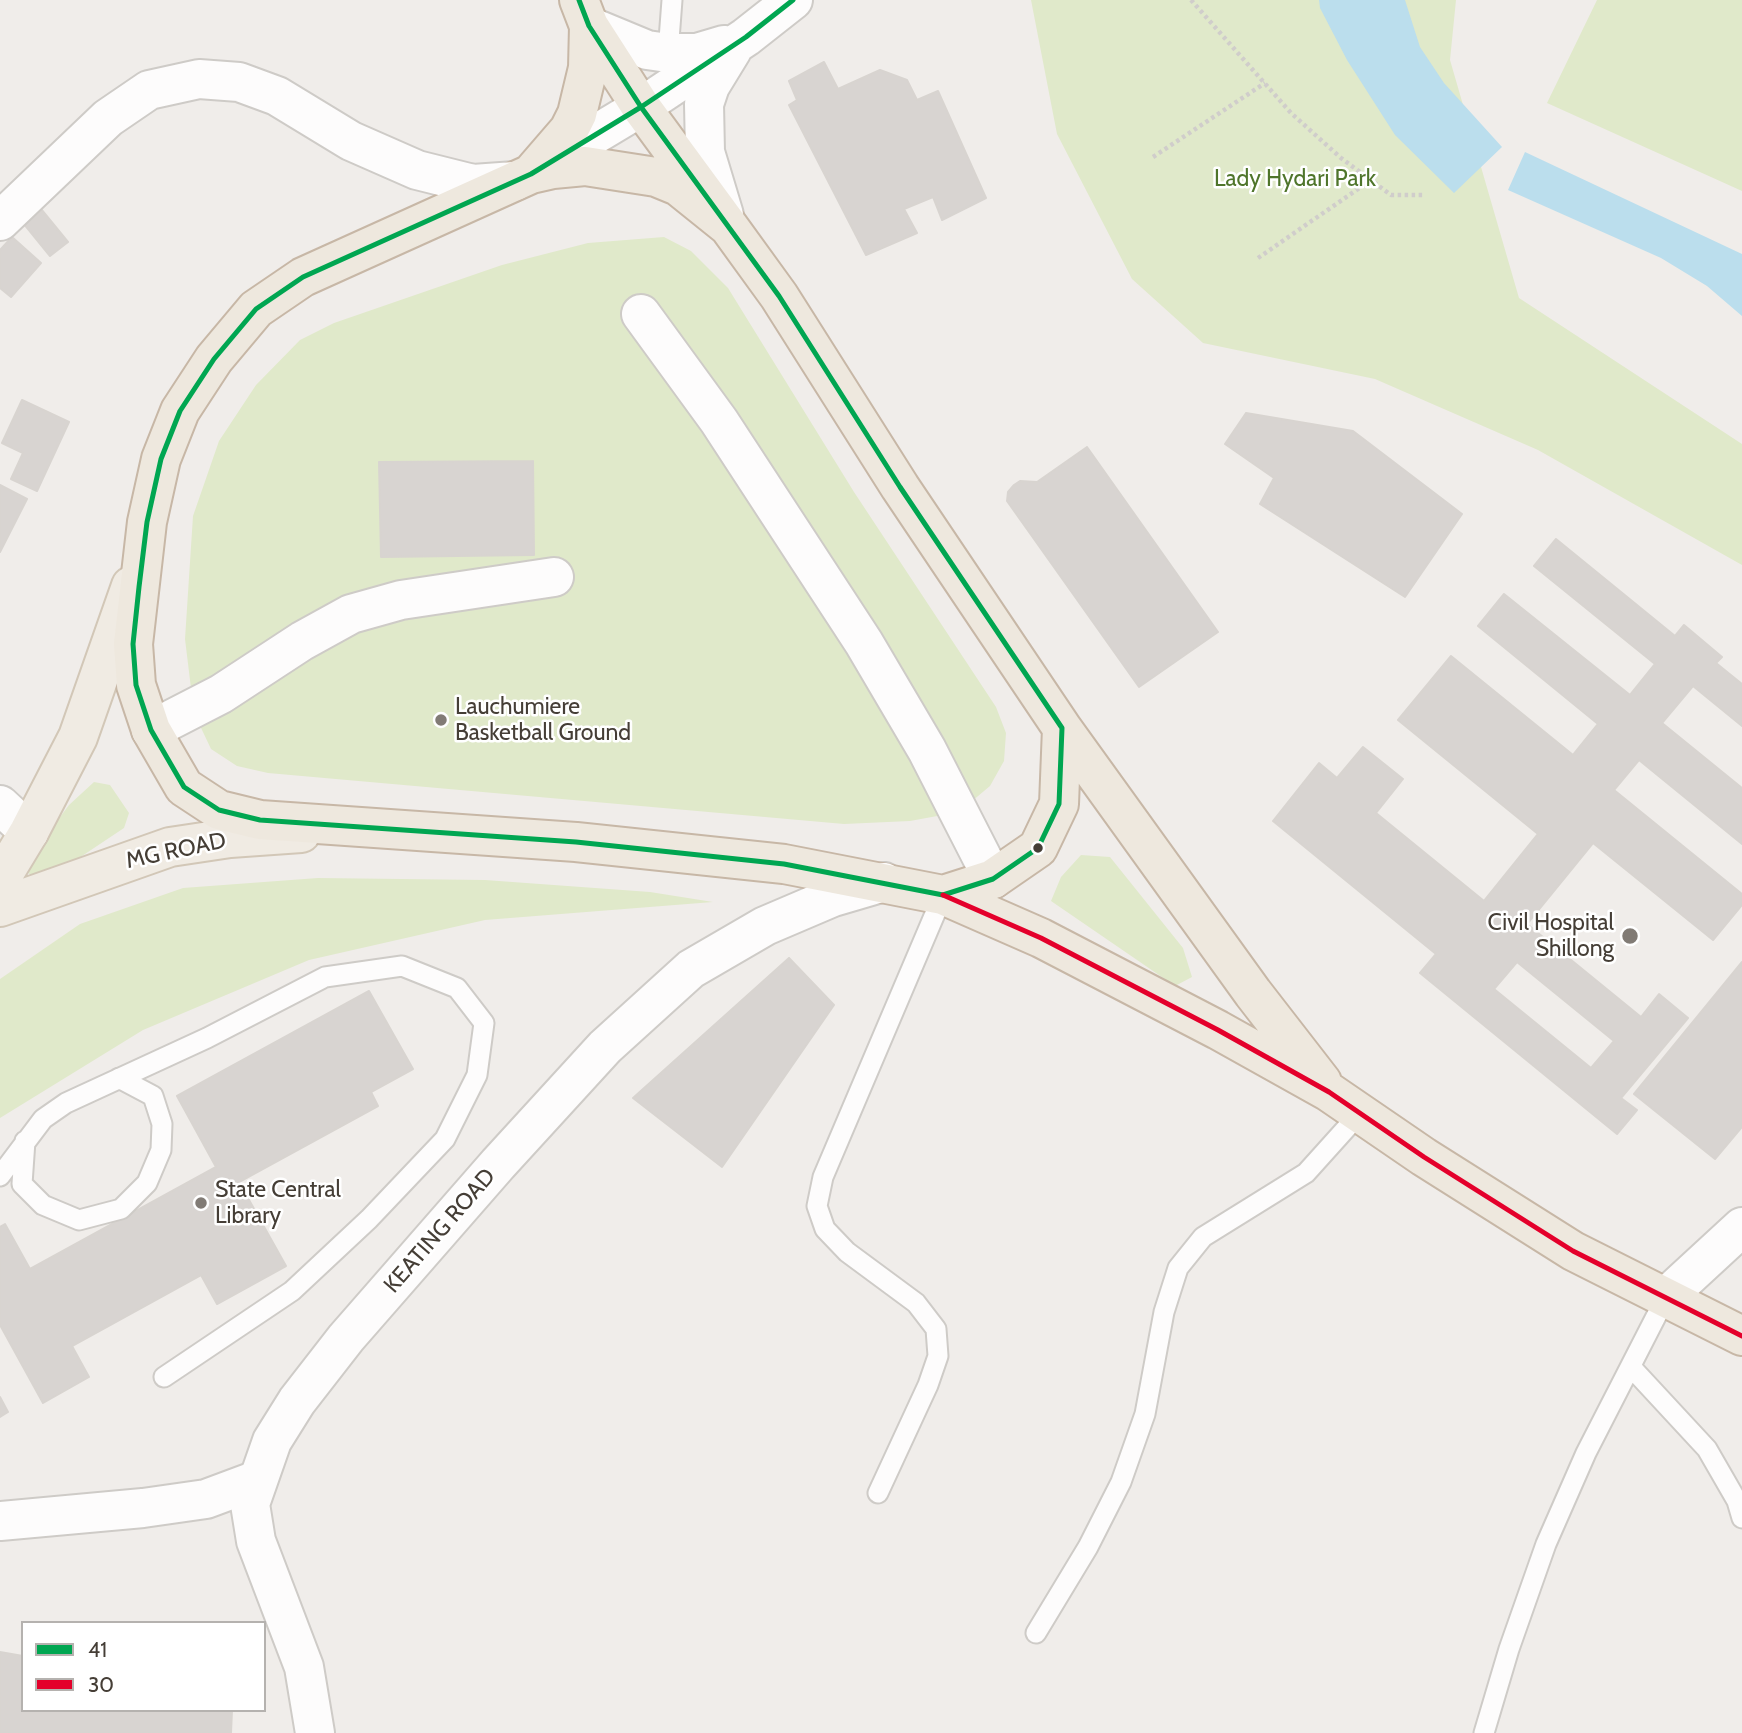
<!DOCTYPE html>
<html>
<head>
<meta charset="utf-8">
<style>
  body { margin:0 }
  #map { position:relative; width:1742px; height:1733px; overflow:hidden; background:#f0edea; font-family:Cabin,sans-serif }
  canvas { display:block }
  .legend { position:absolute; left:21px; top:1621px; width:245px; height:91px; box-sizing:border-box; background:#fff; border:2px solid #b5b2af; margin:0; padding:9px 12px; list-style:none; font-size:21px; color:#453e36 }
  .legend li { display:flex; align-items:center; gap:14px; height:35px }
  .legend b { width:35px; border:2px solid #b5b2af }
</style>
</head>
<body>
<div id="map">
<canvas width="1742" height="1733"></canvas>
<ul class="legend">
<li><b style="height:9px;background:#00a651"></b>41</li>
<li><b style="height:9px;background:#e4002b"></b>30</li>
</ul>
</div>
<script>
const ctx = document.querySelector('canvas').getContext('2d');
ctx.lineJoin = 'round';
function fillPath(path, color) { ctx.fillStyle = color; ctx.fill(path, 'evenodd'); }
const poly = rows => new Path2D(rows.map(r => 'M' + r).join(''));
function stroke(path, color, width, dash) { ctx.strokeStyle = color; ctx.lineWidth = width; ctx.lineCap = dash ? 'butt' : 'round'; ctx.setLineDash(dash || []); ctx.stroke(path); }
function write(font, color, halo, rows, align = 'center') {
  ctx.font = font + ' Cabin,sans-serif'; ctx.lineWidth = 5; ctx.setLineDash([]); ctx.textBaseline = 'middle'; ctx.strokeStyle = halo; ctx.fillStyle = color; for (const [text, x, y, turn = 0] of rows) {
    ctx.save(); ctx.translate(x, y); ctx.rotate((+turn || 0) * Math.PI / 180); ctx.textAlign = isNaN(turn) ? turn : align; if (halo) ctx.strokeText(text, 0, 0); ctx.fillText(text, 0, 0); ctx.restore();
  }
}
fillPath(poly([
  [1031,0,1456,0,1450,60,1519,298,1742,444,1742,565,1538,450,1375,379,1203,343,1132,279,1057,134],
  [1597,0,1742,0,1742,191,1547,103],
  [664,237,691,251,728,288,854,492,996,707,1006,733,1004,761,990,786,959,812,910,821,844,824,268,773,237,766,211,749,194,713,185,639,193,516,219,441,256,385,300,340,334,323,502,265,588,243],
  [94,782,110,785,129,813,124,828,64,868,40,878,29,874,26,863,36,849,69,805],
  [1081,855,1110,857,1183,948,1192,977,1175,986,1051,901,1061,877],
  [318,878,485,880,650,892,713,902,485,920,309,960,143,1030,0,1118,0,979,80,924,183,888]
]), '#e0e9ca');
fillPath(poly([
  [1319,0,1405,0,1420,47,1444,83,1502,147,1454,193,1395,135,1347,60,1320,8],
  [1525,152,1742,254,1742,316,1707,286,1661,258,1508,190]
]), '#bbdeed');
const building = poly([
  [824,62,838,89,880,70,907,80,917,100,938,91,986,198,942,220,933,197,904,209,917,233,866,255,789,105,797,100,789,81,824,62],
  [41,209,68,242,50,256,24,224,41,209],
  [12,237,41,263,11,297,0,288,0,250,12,237],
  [22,400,69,422,37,491,11,479,23,453,2,443,22,400],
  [1246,413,1353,431,1462,514,1405,597,1260,504,1274,478,1225,444,1246,413],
  [1087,447,1218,632,1139,687,1007,501,1008,492,1014,485,1020,481,1037,482,1087,447],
  [533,461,534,555,381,557,379,462,533,461],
  [0,485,27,499,0,552,0,485],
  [1556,539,1675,636,1684,625,1722,657,1716,663,1742,684,1742,726,1693,686,1662,723,1742,788,1742,844,1639,760,1614,790,1742,894,1742,905,1713,940,1593,843,1527,924,1641,1017,1659,994,1688,1018,1621,1098,1637,1110,1617,1134,1420,973,1436,954,1273,821,1319,763,1337,778,1363,747,1403,779,1376,813,1484,901,1538,834,1398,720,1451,656,1573,755,1598,724,1478,626,1504,594,1630,695,1655,664,1534,566,1556,539],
  [1517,962,1614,1041,1591,1068,1494,989,1517,962],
  [789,958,834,1005,722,1167,633,1098,789,958],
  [1742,962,1742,1127,1715,1159,1634,1094,1742,962],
  [369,991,413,1069,371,1092,378,1106,239,1182,286,1266,217,1304,201,1275,72,1346,89,1377,43,1403,0,1325,0,1227,5,1224,30,1269,216,1167,177,1096,369,991],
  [0,1397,8,1412,0,1417,0,1397],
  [0,1652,23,1656,23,1710,232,1710,231,1733,0,1733,0,1652]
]);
fillPath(building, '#d8d4d1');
stroke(building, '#d8d4d0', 2);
const service = poly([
  [668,53,672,0],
  [25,1141,22,1184,43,1205,79,1220,121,1209,147,1183,161,1150,162,1124,153,1096,119,1078],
  [0,1176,43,1119,66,1103,207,1038,325,977,402,966,457,988,484,1023,477,1075,445,1139,369,1219,292,1291,164,1377],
  [1631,1367,1707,1449,1737,1501,1742,1518],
  [878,1493,928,1385,938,1356,936,1329,916,1303,847,1252,825,1229,817,1206,823,1177,943,895],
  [1036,1633,1088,1547,1121,1482,1145,1414,1164,1312,1178,1268,1203,1237,1306,1173,1360,1113],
  [1484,1733,1509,1649,1546,1544,1586,1453,1666,1297]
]);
const minor = poly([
  [641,314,719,421,864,643,927,750,993,879],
  [151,730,221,694,302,641,351,614,401,600,554,577],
  [0,805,29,832],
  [0,1521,143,1508,206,1499,257,1480]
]);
const tertiary = poly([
  [589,26,647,50,668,53,697,53,724,45],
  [541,167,641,107,746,37,793,0],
  [724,215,705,152,704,104,710,86,732,50],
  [0,221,108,118,149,90,199,79,239,82,277,96,351,141,417,170,473,184,515,181],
  [1666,1297,1742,1227],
  [315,1733,304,1667,256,1541,250,1504,272,1441,297,1401,346,1338,498,1164,605,1047,691,969,765,926,833,897,884,882]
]);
const primary = poly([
  [0,880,29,832,78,737,131,586],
  [0,907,170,847,230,838,301,833]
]);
const trunk = poly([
  [579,0,589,26,641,107,729,227,779,296,900,487,1062,728,1059,804,1038,848,993,879,943,895,784,864,576,842,260,820,219,810,184,787,151,730,136,685,133,644,147,522,161,459,180,411,214,359,256,309,303,277,531,174,553,169,585,166,656,177,678,186,729,227],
  [531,174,569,130,577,114,588,68,589,26],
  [1062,728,1253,993,1322,1082],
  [943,895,1041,938,1218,1030,1329,1092,1424,1157,1573,1251,1742,1336]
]);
stroke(service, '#cecbc7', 23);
stroke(minor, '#cecbc7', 42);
stroke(tertiary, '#cecbc7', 42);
stroke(primary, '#d2c7b7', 42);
stroke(trunk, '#c7b7a6', 42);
stroke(poly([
  [1191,0,1291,113,1341,158,1391,195,1424,195],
  [1153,157,1265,83],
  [1258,258,1371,180]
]), '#d0cdcb', 4.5, [3.5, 3.5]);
stroke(service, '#fdfcfc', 19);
stroke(minor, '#fdfcfc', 38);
stroke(tertiary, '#fdfcfc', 38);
stroke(primary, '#f0ebe3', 38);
stroke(trunk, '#eee8de', 38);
stroke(poly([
  [579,0,589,26,641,107,779,296,900,487,1062,728,1059,804,1038,848,993,879,943,895,784,864,576,842,260,820,219,810,184,787,151,730,136,685,133,644,139,587,147,522,161,459,180,411,214,359,256,309,303,277,531,174,641,107,746,37,793,0]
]), '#00a651', 5);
stroke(poly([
  [943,895,1041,938,1218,1030,1329,1092,1424,1157,1573,1251,1742,1336]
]), '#e4002b', 5);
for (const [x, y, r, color] of [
  [441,720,7,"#817b75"],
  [1038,848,6,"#453e36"],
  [1630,936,9,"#817b75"],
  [201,1203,7,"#817b75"]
]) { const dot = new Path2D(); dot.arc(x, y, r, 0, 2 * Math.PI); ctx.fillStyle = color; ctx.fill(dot); stroke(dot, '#fff', 2.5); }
write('23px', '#4f752b', '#fff', [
  ["Lady Hydari Park",1295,179]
]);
write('23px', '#453e36', '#fff', [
  ["Lauchumiere",455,707],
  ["Basketball Ground",455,733],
  ["Civil Hospital",1614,923,"right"],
  ["Shillong",1614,949,"right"],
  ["State Central",215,1190],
  ["Library",215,1216]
], 'left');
write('23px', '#453e36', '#fff', [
  ["MG ROAD",176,851,-12],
  ["KEATING ROAD",440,1231,-49]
]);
</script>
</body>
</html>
